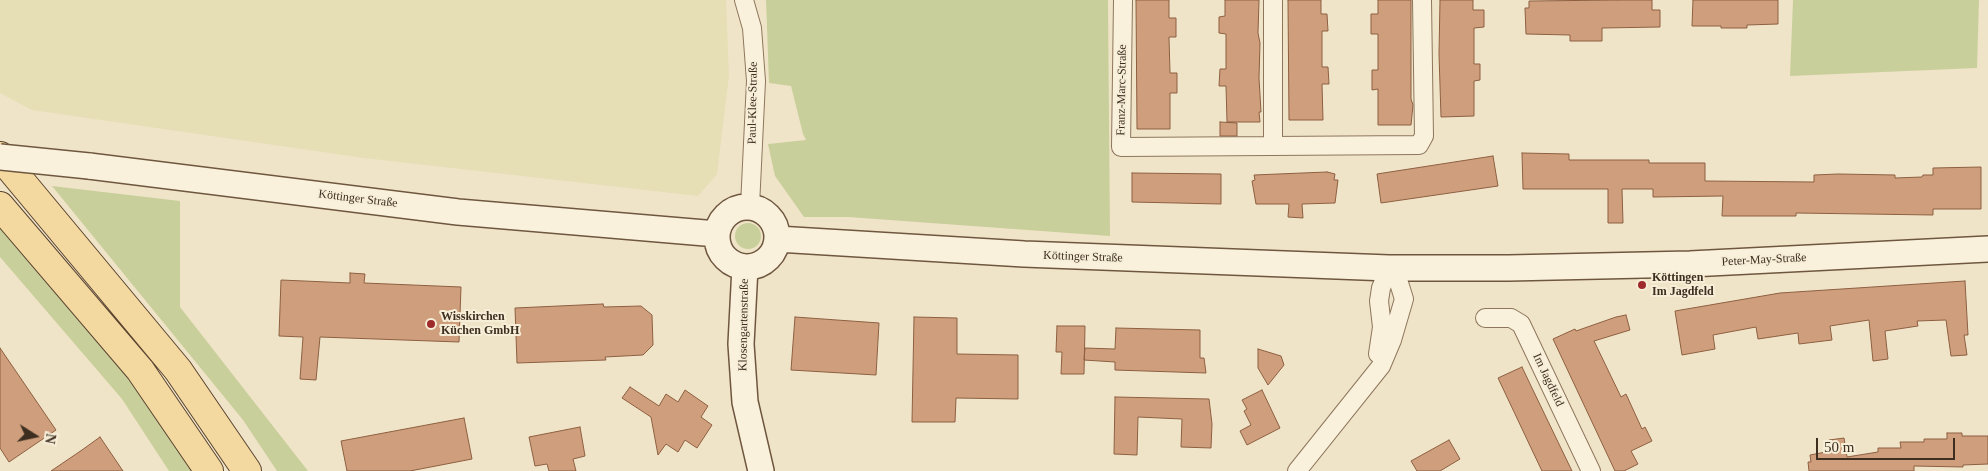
<!DOCTYPE html>
<html>
<head>
<meta charset="utf-8">
<style>
  body { margin:0 }
  #map { position:relative; width:1988px; height:471px; overflow:hidden; background:#f0e4c8; font-family:"Times New Roman",serif }
  canvas { display:block }
  .north { position:absolute; left:10px; top:411px; width:50px; height:50px; -webkit-text-stroke:4px #f7eed8; paint-order:stroke; rotate:100deg; font-size:14px; font-weight:700; line-height:20px; text-align:center; color:#3d2e20 }
  .north::after { content:''; display:block; margin:auto; width:18px; height:22px; background:#3d2e20; clip-path:polygon(50% 0,100% 100%,50% 72%,0 100%) }
  .scale { position:absolute; left:1816px; top:438px; width:139px; height:22px; box-sizing:border-box; border:2px solid #3d2e20; border-top:0; padding-left:6px; font-size:15px; line-height:18px; white-space:nowrap; color:#3d2e20; -webkit-text-stroke:4px #f7eed8; paint-order:stroke }
</style>
</head>
<body>
<div id="map">
<canvas width="1988" height="471"></canvas>
<div class="north">N</div>
<div class="scale">50 m</div>
</div>
<script>
const ctx = document.querySelector('canvas').getContext('2d');
ctx.lineJoin = 'round';
function fillPath(path, color) { ctx.fillStyle = color; ctx.fill(path, 'evenodd'); }
const poly = rows => new Path2D(rows.map(r => 'M' + r).join(''));
function stroke(path, color, width, dash) { ctx.strokeStyle = color; ctx.lineWidth = width; ctx.lineCap = dash ? 'butt' : 'round'; ctx.setLineDash(dash || []); ctx.stroke(path); }
function write(font, color, halo, rows, align = 'center') {
  ctx.font = font + ' "Times New Roman",serif'; ctx.lineWidth = 4; ctx.setLineDash([]); ctx.textBaseline = 'middle'; ctx.strokeStyle = halo; ctx.fillStyle = color; for (const [text, x, y, turn = 0] of rows) {
    ctx.save(); ctx.translate(x, y); ctx.rotate((+turn || 0) * Math.PI / 180); ctx.textAlign = isNaN(turn) ? turn : align; if (halo) ctx.strokeText(text, 0, 0); ctx.fillText(text, 0, 0); ctx.restore();
  }
}
fillPath(poly([
  [0,0,726,0,729,76,717,174,698,196,364,158,32,110,0,93]
]), '#e6deb5');
fillPath(poly([
  [766,0,1108,0,1110,236,848,217,804,217,775,176,768,144,806,140,803,134,791,86,769,83],
  [1793,0,1979,0,1977,68,1790,76],
  [52,186,180,201,180,307,308,471,277,471,243,420],
  '735 236a13 13 0 1 1 26 0a13 13 0 1 1-26 0Z',
  [0,226,126,374,195,471,169,471,122,399,0,257]
]), '#c9cf9b');
const building = poly([
  [1136,0,1169,0,1169,18,1176,18,1176,37,1169,37,1170,73,1177,73,1177,93,1170,93,1170,129,1137,129,1136,0],
  [1225,0,1259,0,1258,33,1260,43,1259,78,1261,112,1259,112,1260,122,1227,122,1226,86,1219,86,1220,69,1226,69,1226,34,1219,33,1219,17,1225,16,1225,0],
  [1288,0,1321,0,1321,14,1327,14,1328,31,1322,31,1322,67,1328,67,1329,84,1322,84,1323,120,1289,120,1288,0],
  [1378,0,1411,0,1411,99,1413,105,1411,125,1378,125,1378,89,1372,90,1372,70,1378,70,1378,34,1371,34,1371,14,1378,14,1378,0],
  [1440,0,1473,0,1473,10,1484,10,1484,27,1474,28,1474,64,1480,64,1480,80,1474,81,1474,116,1441,117,1439,54,1440,0],
  [1619,0,1652,0,1652,10,1660,10,1660,27,1602,28,1602,41,1570,41,1570,35,1526,34,1525,8,1529,8,1529,1,1619,0],
  [1693,0,1778,0,1778,24,1747,25,1747,28,1721,28,1721,26,1692,26,1693,0],
  [1220,122,1237,123,1237,136,1220,136,1220,122],
  [1522,153,1569,154,1569,160,1649,160,1649,163,1705,163,1705,181,1814,182,1814,175,1838,174,1895,175,1895,178,1922,177,1923,175,1933,175,1933,168,1981,167,1981,209,1933,209,1933,215,1796,213,1796,216,1722,216,1723,196,1653,197,1653,189,1622,189,1623,223,1608,223,1608,189,1523,189,1522,153],
  [1493,156,1498,186,1381,203,1377,174,1493,156],
  [1327,172,1335,174,1334,180,1338,180,1335,203,1302,204,1303,218,1288,217,1289,204,1256,204,1252,181,1255,180,1254,175,1327,172],
  [1132,173,1221,174,1221,204,1132,202,1132,173],
  [350,273,365,274,364,283,461,287,459,342,320,337,316,380,300,379,303,337,279,336,281,280,350,283,350,273],
  [1965,281,1968,335,1964,335,1967,355,1951,356,1946,320,1917,321,1918,326,1885,331,1888,359,1873,361,1869,320,1830,326,1832,340,1799,344,1798,333,1758,339,1756,327,1713,335,1715,349,1682,355,1675,311,1780,293,1965,281],
  [603,304,604,307,641,306,652,315,653,345,643,355,605,357,606,360,517,363,515,308,603,304],
  [1626,315,1630,330,1594,341,1621,397,1626,394,1642,429,1645,427,1652,441,1631,451,1638,464,1624,471,1615,471,1553,339,1575,329,1576,331,1616,317,1626,315],
  [795,317,879,323,876,375,791,370,795,317],
  [914,317,957,318,957,354,1018,355,1018,399,956,398,955,422,912,422,914,317],
  [1057,326,1085,326,1084,374,1061,374,1062,352,1056,352,1057,326],
  [1116,328,1200,330,1200,358,1204,358,1206,373,1115,370,1115,362,1084,360,1085,348,1115,349,1116,328],
  [0,348,56,430,9,462,0,448,0,348],
  [1258,349,1281,356,1284,365,1268,385,1258,368,1258,349],
  [1522,367,1531,386,1572,471,1542,471,1532,450,1498,378,1522,367],
  [630,387,659,406,666,394,678,402,685,390,708,406,701,417,712,425,697,448,685,440,678,452,666,444,658,455,651,417,622,398,630,387],
  [1262,390,1280,428,1247,445,1240,431,1251,425,1244,411,1247,409,1242,400,1262,390],
  [1115,397,1209,399,1212,424,1211,448,1181,447,1182,419,1138,417,1137,455,1114,454,1115,397],
  [464,418,472,459,410,471,347,471,341,441,464,418],
  [580,427,585,456,573,459,576,471,549,471,547,464,535,466,529,437,580,427],
  [1947,433,1962,433,1962,436,1988,436,1988,464,1963,465,1963,467,1914,466,1914,471,1809,471,1808,462,1811,462,1810,455,1831,451,1829,440,1844,438,1847,457,1878,452,1878,448,1901,448,1900,442,1924,442,1924,439,1947,439,1947,433],
  [100,437,123,471,51,471,82,450,100,437],
  [1449,440,1460,459,1440,471,1417,471,1411,461,1449,440]
]);
fillPath(building, '#cf9f7d');
stroke(building, '#8d5f41', 1);
const street = poly([
  [744,0,752,28,756,81,750,206],
  [1123,0,1121,147,1419,145,1424,136,1422,0],
  [1273,146,1273,0],
  [1485,318,1511,318,1521,324,1591,471],
  [1378,354,1382,327,1379,301,1381,288,1389,268],
  [1297,471,1381,366,1392,340,1404,299,1399,283,1389,268]
]);
const secondary = poly([
  [89,166,458,212,717,234],
  '717 237a30 30 0 1 1 60 0a30 30 0 1 1-60 0Z',
  [777,239,1024,254,1389,268,1509,268,1690,264,1988,249],
  [745,267,741,344,745,402,761,471]
]);
const primary = poly([
  [0,156,178,370,247,471],
  [0,206,140,370,209,471]
]);
stroke(street, '#8d765c', 20);
stroke(secondary, '#6f573f', 28);
stroke(primary, '#5b4430', 30);
stroke(street, '#faf1dc', 18);
stroke(secondary, '#faf1dc', 25);
stroke(primary, '#f3d9a0', 28);
const secondaryBridge = poly([
  [0,157,89,166]
]);
stroke(secondaryBridge, '#6f573f', 28, []);
stroke(secondaryBridge, '#faf1dc', 25);
for (const [x, y, r, color] of [
  [1642,285,5,"#9e2a2b"],
  [431,324,5,"#9e2a2b"]
]) { const dot = new Path2D(); dot.arc(x, y, r, 0, 2 * Math.PI); ctx.fillStyle = color; ctx.fill(dot); stroke(dot, '#f7eed8', 2); }
write('12px', '#3d2e20', '#f7eed8', [
  ["Franz-Marc-Straße",1122,90,-89],
  ["Paul-Klee-Straße",753,103,-89],
  ["Köttinger Straße",358,199,7],
  ["Köttinger Straße",1083,257,2],
  ["Peter-May-Straße",1764,260,-3],
  ["Klosengartenstraße",744,325,-89],
  ["Im Jagdfeld",1548,380,65]
]);
write('bold 12px', '#3d2e20', '#f7eed8', [
  ["Köttingen",1652,278],
  ["Im Jagdfeld",1652,292],
  ["Wisskirchen",441,317],
  ["Küchen GmbH",441,331]
], 'left');
</script>
</body>
</html>
